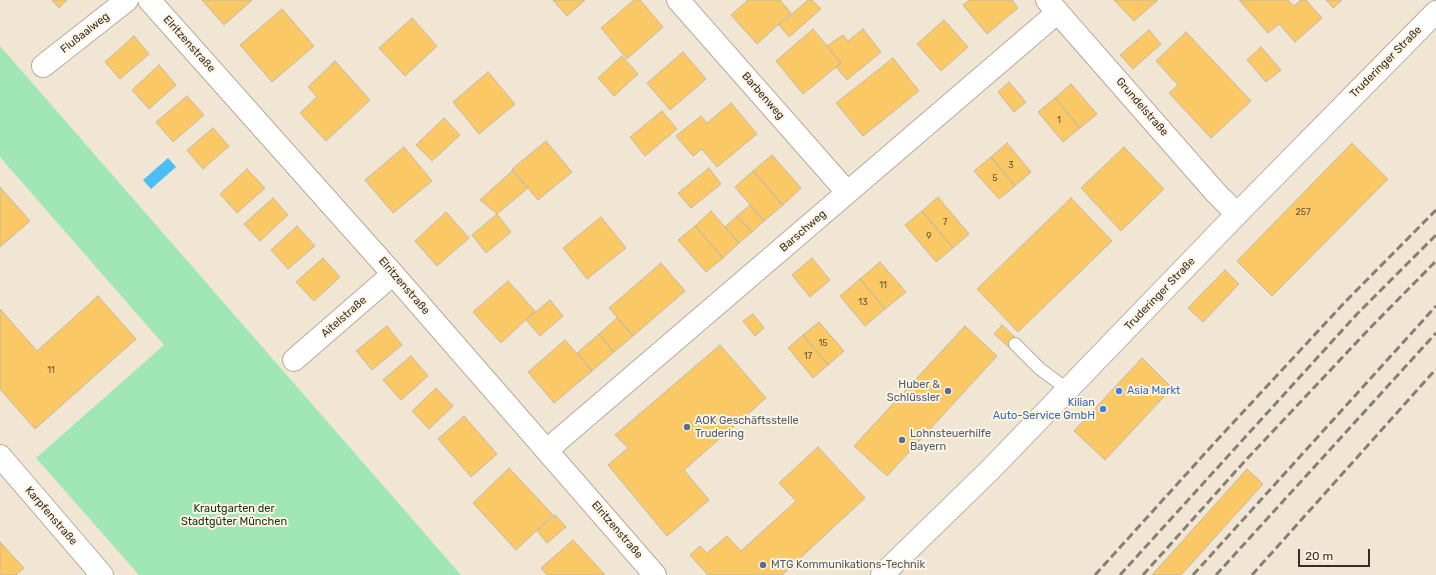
<!DOCTYPE html>
<html>
<head>
<meta charset="utf-8">
<style>
  body { margin:0 }
  #map { position:relative; width:1436px; height:575px; overflow:hidden; background:#f1e6d4; font-family:Rubik,sans-serif }
  canvas { display:block }
  .scale { position:absolute; left:1298px; top:549px; width:72px; height:18px; box-sizing:border-box; border:2px solid #343029; border-top:0; padding-left:5px; font-size:12px; line-height:14px; white-space:nowrap; color:#343029; -webkit-text-stroke:3px #fef4e1; paint-order:stroke }
</style>
</head>
<body>
<div id="map">
<canvas width="1436" height="575"></canvas>
<div class="scale">20 m</div>
</div>
<script>
const ctx = document.querySelector('canvas').getContext('2d');
ctx.lineJoin = 'round';
function fillPath(path, color) { ctx.fillStyle = color; ctx.fill(path, 'evenodd'); }
const poly = rows => new Path2D(rows.map(r => 'M' + r).join(''));
function stroke(path, color, width, dash) { ctx.strokeStyle = color; ctx.lineWidth = width; ctx.lineCap = dash ? 'butt' : 'round'; ctx.setLineDash(dash || []); ctx.stroke(path); }
function write(font, color, halo, rows, align = 'center') {
  ctx.font = font + ' Rubik,sans-serif'; ctx.lineWidth = 4; ctx.setLineDash([]); ctx.textBaseline = 'middle'; ctx.strokeStyle = halo; ctx.fillStyle = color; for (const [text, x, y, turn = 0] of rows) {
    ctx.save(); ctx.translate(x, y); ctx.rotate((+turn || 0) * Math.PI / 180); ctx.textAlign = isNaN(turn) ? turn : align; if (halo) ctx.strokeText(text, 0, 0); ctx.fillText(text, 0, 0); ctx.restore();
  }
}
fillPath(poly([
  [0,46,461,575,139,575,36,458,164,345,0,157]
]), '#a1e6b5');
fillPath(poly([
  [168,158,176,167,151,189,143,180]
]), '#4abef5');
const building = poly([
  [52,0,67,0,59,8,52,0],
  [202,0,252,0,224,25,202,0],
  [553,0,585,0,567,16,553,0],
  [634,0,640,0,663,27,627,59,601,28,634,0],
  [748,0,780,0,791,13,757,44,731,15,748,0],
  [808,0,812,0,821,9,789,37,779,25,808,0],
  [969,0,1012,0,1018,8,987,34,963,5,969,0],
  [1114,0,1158,0,1134,21,1114,0],
  [1239,0,1288,0,1294,6,1301,0,1306,0,1322,18,1295,42,1279,24,1268,33,1239,0],
  [1326,0,1342,0,1333,8,1326,0],
  [282,9,314,46,272,82,240,45,282,9],
  [412,18,437,46,405,76,379,48,412,18],
  [944,20,968,47,941,71,917,44,944,20],
  [813,29,841,63,803,94,776,61,813,29],
  [863,29,881,52,847,80,836,67,841,63,827,46,843,35,848,41,863,29],
  [1149,30,1161,44,1133,69,1120,55,1149,30],
  [1186,32,1251,101,1211,138,1169,93,1178,85,1156,61,1186,32],
  [134,36,149,54,120,79,105,62,134,36],
  [1261,47,1281,70,1266,82,1247,60,1261,47],
  [683,52,706,79,670,110,647,83,683,52],
  [622,56,638,74,614,96,598,78,622,56],
  [893,58,919,91,863,136,836,103,893,58],
  [335,61,370,100,326,141,300,113,317,97,308,87,335,61],
  [159,65,176,85,149,109,132,90,159,65],
  [488,72,515,104,479,134,453,102,488,72],
  [1009,82,1026,102,1014,112,998,92,1009,82],
  [1071,84,1097,114,1080,128,1055,98,1071,84],
  [187,96,204,115,173,142,156,122,187,96],
  [1055,98,1080,128,1063,142,1038,112,1055,98],
  [731,103,757,134,717,167,702,149,693,156,676,136,701,116,707,123,731,103],
  [662,111,677,129,645,156,630,137,662,111],
  [444,118,460,135,432,161,416,145,444,118],
  [213,128,229,146,203,169,187,150,213,128],
  [546,141,572,172,538,200,512,169,546,141],
  [1007,143,1031,172,1015,186,991,157,1007,143],
  [1352,143,1388,179,1272,296,1237,261,1352,143],
  [404,147,432,181,393,213,365,180,404,147],
  [1124,147,1164,189,1121,231,1081,188,1124,147],
  [772,155,801,188,783,205,753,171,772,155],
  [991,157,1015,186,999,199,974,171,991,157],
  [709,168,721,184,691,208,678,193,709,168],
  [247,169,265,188,237,213,220,194,247,169],
  [512,171,528,188,497,214,480,200,512,171],
  [753,171,783,205,764,221,735,187,753,171],
  [0,187,30,221,0,247,0,187],
  [938,197,969,234,953,248,922,211,938,197],
  [273,198,288,215,260,241,244,224,273,198],
  [1071,198,1112,241,1018,332,977,289,1071,198],
  [750,205,764,221,752,232,737,216,750,205],
  [711,211,739,243,723,258,695,226,711,211],
  [922,211,953,248,936,262,905,225,922,211],
  [446,212,469,238,437,266,415,241,446,212],
  [497,214,511,232,486,253,472,235,497,214],
  [737,216,752,232,739,243,725,227,737,216],
  [601,217,626,248,587,279,563,248,601,217],
  [297,226,315,246,288,269,271,250,297,226],
  [695,226,723,258,706,272,678,240,695,226],
  [323,258,340,277,314,301,296,282,323,258],
  [812,258,830,280,810,297,792,275,812,258],
  [880,262,906,292,885,309,860,279,880,262],
  [661,263,685,291,633,336,609,308,661,263],
  [1225,270,1239,284,1203,322,1188,308,1225,270],
  [860,279,885,309,865,326,840,296,860,279],
  [508,281,535,311,501,343,473,312,508,281],
  [98,296,136,339,35,429,0,389,0,309,37,351,98,296],
  [550,300,563,316,540,336,526,320,550,300],
  [753,314,764,328,755,336,743,321,753,314],
  [617,318,633,336,614,352,599,334,617,318],
  [819,322,844,351,828,365,803,335,819,322],
  [1002,325,1019,341,1011,349,994,334,1002,325],
  [387,326,402,345,372,370,356,351,387,326],
  [965,326,997,356,887,476,854,446,965,326],
  [599,334,614,352,592,371,577,353,599,334],
  [803,335,828,365,813,378,788,348,803,335],
  [565,340,592,371,554,403,528,372,565,340],
  [720,345,766,398,684,470,709,500,667,536,608,465,628,448,615,435,720,345],
  [411,356,428,376,401,400,383,380,411,356],
  [1142,358,1172,388,1105,460,1074,431,1142,358],
  [436,388,453,406,429,429,412,411,436,388],
  [464,416,497,454,471,477,438,439,464,416],
  [818,447,865,498,782,575,708,575,690,555,700,546,707,553,727,536,741,551,796,501,779,483,818,447],
  [509,468,553,515,516,550,473,503,509,468],
  [1247,469,1263,484,1181,575,1152,575,1247,469],
  [555,515,566,527,547,543,537,531,555,515],
  [573,540,596,565,605,575,547,575,541,568,573,540],
  [0,542,24,568,16,575,0,575,0,542]
]);
fillPath(building, '#fac865');
stroke(building, '#c2b8a6', 1);
const service = poly([
  [1015,344,1040,369,1067,389]
]);
const minor = poly([
  [149,0,393,274,655,575],
  [678,0,847,192],
  [1047,0,1216,193,1237,214],
  [43,66,127,0],
  [294,360,393,274],
  [547,450,1058,12],
  [0,456,102,575]
]);
const tertiary = poly([
  [882,575,990,470,1237,214,1436,12]
]);
stroke(service, '#b4ab99', 14);
stroke(minor, '#b4ab99', 24);
stroke(tertiary, '#b4ab99', 24);
stroke(service, '#fff', 12);
stroke(minor, '#fff', 22);
stroke(tertiary, '#fff', 22);
stroke(poly([
  [1095,575,1218,439,1345,302,1436,210],
  [1120,575,1357,314,1436,235],
  [1143,575,1244,462,1371,327,1436,261],
  [1193,575,1436,306],
  [1216,575,1436,333],
  [1252,575,1436,369]
]), '#867f73', 3, [8, 4]);
for (const [x, y, r, color] of [
  [948,391,4,"#5c6f8a"],
  [1119,391,4,"#3f7fe0"],
  [1103,409,4,"#3f7fe0"],
  [687,427,4,"#5c6f8a"],
  [902,440,4,"#5c6f8a"],
  [763,565,4,"#5c6f8a"]
]) { const dot = new Path2D(); dot.arc(x, y, r, 0, 2 * Math.PI); ctx.fillStyle = color; ctx.fill(dot); stroke(dot, '#fef4e1', 1.5); }
write('9px', '#665638', null, [
  ["1",1059,120],
  ["3",1011,165],
  ["5",995,178],
  ["257",1303,212],
  ["7",945,222],
  ["9",929,236],
  ["11",883,285],
  ["13",863,302],
  ["15",823,343],
  ["17",808,356],
  ["11",51,370]
]);
write('11px', '#343029', '#fef4e1', [
  ["Flußaalweg",85,33,-38],
  ["Elritzenstraße",189,44,48],
  ["Truderinger Straße",1386,62,-45],
  ["Barbenweg",763,96,49],
  ["Grundelstraße",1142,107,49],
  ["Barschweg",803,231,-41],
  ["Elritzenstraße",404,286,49],
  ["Truderinger Straße",1160,294,-46],
  ["Aitelstraße",344,317,-41],
  ["Karpfenstraße",51,516,49],
  ["Elritzenstraße",617,530,49]
]);
write('11px', '#4e5e75', '#fef4e1', [
  ["Huber &",940,385,"right"],
  ["Schlüssler",940,398,"right"],
  ["AOK Geschäftsstelle",695,421],
  ["Trudering",695,434],
  ["Lohnsteuerhilfe",910,434],
  ["Bayern",910,447],
  ["MTG Kommunikations-Technik",771,565]
], 'left');
write('11px', '#366cbe', '#fef4e1', [
  ["Asia Markt",1127,391],
  ["Kilian",1095,403,"right"],
  ["Auto-Service GmbH",1095,416,"right"]
], 'left');
write('11px', '#0d361d', '#fef4e1', [
  ["Krautgarten der",234,509],
  ["Stadtgüter München",234,522]
]);
</script>
</body>
</html>
